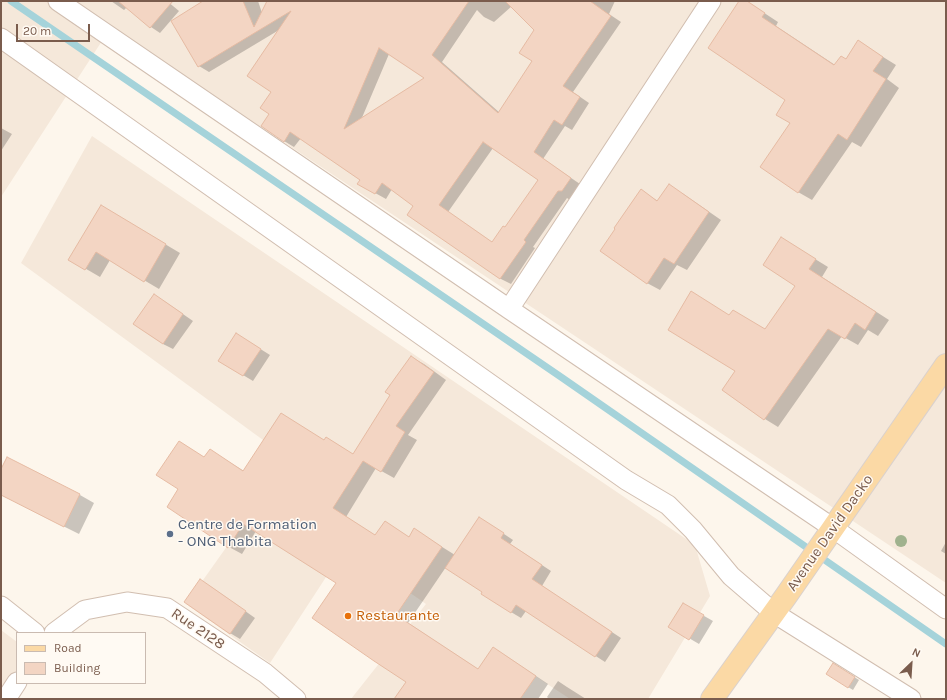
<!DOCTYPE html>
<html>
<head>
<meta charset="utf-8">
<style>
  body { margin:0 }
  #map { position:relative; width:947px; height:700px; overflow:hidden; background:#fdf6ec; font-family:Karla,sans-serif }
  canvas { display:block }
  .frame { position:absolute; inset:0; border:2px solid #7a5c4d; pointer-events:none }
  .legend { position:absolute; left:16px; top:632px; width:130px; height:52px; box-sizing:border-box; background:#fffaf3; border:1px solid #cabbb1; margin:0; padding:5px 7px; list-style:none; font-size:12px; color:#7a5c4d }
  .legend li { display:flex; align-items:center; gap:8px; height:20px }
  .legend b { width:20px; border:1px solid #cabbb1 }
  .north { position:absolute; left:891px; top:644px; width:40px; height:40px; -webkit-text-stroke:3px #fffaf3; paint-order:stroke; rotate:25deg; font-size:11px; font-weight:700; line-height:16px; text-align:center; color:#7a5c4d }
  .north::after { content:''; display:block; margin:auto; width:14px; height:18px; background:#7a5c4d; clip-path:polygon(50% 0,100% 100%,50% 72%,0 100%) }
  .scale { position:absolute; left:16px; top:24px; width:74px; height:18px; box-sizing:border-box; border:2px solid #7a5c4d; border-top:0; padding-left:5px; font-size:12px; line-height:14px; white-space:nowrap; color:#7a5c4d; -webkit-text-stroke:3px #fffaf3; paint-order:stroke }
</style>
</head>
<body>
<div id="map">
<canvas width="947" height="700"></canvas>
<div class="frame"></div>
<ul class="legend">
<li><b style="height:5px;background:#fbd9a5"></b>Road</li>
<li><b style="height:11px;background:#f3d5c3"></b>Building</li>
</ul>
<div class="north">N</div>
<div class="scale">20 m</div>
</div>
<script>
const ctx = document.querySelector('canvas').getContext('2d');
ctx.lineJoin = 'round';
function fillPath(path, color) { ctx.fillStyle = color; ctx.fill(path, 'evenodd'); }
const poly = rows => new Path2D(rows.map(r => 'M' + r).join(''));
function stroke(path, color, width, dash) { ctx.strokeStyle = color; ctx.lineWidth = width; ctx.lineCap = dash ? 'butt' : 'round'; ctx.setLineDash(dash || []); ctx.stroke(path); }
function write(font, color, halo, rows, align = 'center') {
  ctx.font = font + ' Karla,sans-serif'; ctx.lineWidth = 3; ctx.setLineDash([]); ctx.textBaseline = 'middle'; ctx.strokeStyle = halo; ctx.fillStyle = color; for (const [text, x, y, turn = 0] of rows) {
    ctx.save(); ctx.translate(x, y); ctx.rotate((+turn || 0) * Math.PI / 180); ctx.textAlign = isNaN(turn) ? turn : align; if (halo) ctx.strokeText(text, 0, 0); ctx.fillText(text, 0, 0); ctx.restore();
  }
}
fillPath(poly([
  [1,1,946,1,946,583,111,27,1,197],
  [92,136,695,545,710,596,648,699,570,699,503,655,473,699,351,699,426,604,345,548,270,663,186,604,289,459,21,263],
  [1,630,17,642,17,683,1,699]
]), '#f5e8da');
fillPath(poly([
  [111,1,167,1,179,11,160,33,151,27,127,7,124,10],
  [205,1,258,1,262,13,268,1,615,1,609,14,621,22,573,92,589,103,572,130,565,126,543,159,580,184,570,200,567,198,533,247,535,248,511,284,501,279,409,215,415,206,392,189,386,199,359,184,361,179,301,138,294,147,284,141,270,114,279,30,209,72,199,66],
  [512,6,535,30,533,61,500,113,442,62,477,10,484,17,494,22],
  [389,54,425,78,361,120],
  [493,148,539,180,506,229,493,243,448,212],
  [741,1,746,1,778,22,776,26,835,65,846,60,859,42,896,65,887,79,899,88,861,147,852,142,812,200,798,192,792,123,786,100],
  [1,128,12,134,1,151],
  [641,191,658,201,682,193,721,220,687,270,677,265,660,290,647,283],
  [116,215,180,253,159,289,110,260,100,277,69,259],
  [794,246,828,267,822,277,889,320,878,336,868,330,858,345,842,336,778,427,765,419,723,390,737,371,730,316,765,330,797,286],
  [164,301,193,321,173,349,163,344,135,324],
  [246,340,270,355,253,381,243,375],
  [411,357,424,364,446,380,408,435,417,440,394,478,376,468,346,517,376,536,385,522,410,538,415,530,455,555,489,524,513,540,510,544,551,571,542,586,621,638,605,662,526,611,521,618,511,612,484,592,446,567,408,623,479,670,506,656,548,684,538,699,400,699,407,681,337,583,256,531,242,554,229,547,168,506,179,489,180,442,205,458,210,450,244,471,324,441,354,455,392,395],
  [7,458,80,495,94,503,79,534,1,495,1,471],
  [946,542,946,554,941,551],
  [210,586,255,618,240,639,230,633],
  [683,604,713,621,699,644,670,627],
  [833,664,859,680,853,690,848,687],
  [558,681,567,687,586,699,549,699,547,697]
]), '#0003');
stroke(poly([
  [11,1,561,377,946,644]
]), '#a5d3da', 7);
const building = poly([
  [118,1,173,1,150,28,118,1],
  [203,1,243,1,254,27,267,1,469,1,432,55,498,113,532,61,519,53,534,30,505,1,590,1,611,16,563,86,580,97,562,125,554,120,534,152,571,178,562,191,558,191,524,240,526,242,500,279,407,215,413,206,382,183,375,194,357,184,360,180,290,132,284,142,261,126,269,114,260,108,271,92,247,76,291,11,198,67,171,21,203,1],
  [379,48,424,78,344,129,379,48],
  [483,142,538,180,505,227,503,226,492,242,439,205,483,142],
  [739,1,747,1,765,13,762,17,834,65,841,56,846,59,858,40,883,57,873,71,886,79,847,140,838,134,798,193,760,167,790,123,776,115,785,100,708,48,739,1],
  [669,184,709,212,674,264,664,258,647,284,600,251,615,229,614,228,641,189,657,201,669,184],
  [101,205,166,244,144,282,96,252,85,270,68,260,101,205],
  [781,237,816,259,809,269,876,312,865,330,855,323,845,339,828,329,764,420,722,390,735,371,668,330,691,291,729,315,733,310,765,329,795,286,763,265,781,237],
  [154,294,183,314,163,344,133,324,154,294],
  [236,333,261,349,243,376,218,361,236,333],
  [411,356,434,372,396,426,405,432,381,472,363,461,333,508,375,535,385,521,409,537,414,528,442,547,396,615,478,669,493,647,536,676,520,699,394,699,406,682,374,661,312,618,336,583,243,524,228,548,167,507,178,489,156,475,179,441,204,457,210,449,243,471,281,413,324,440,326,437,353,454,390,395,385,392,411,356],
  [7,457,80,494,64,527,1,495,1,469,7,457],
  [479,517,504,533,501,538,542,565,532,579,612,632,595,657,516,605,511,613,481,594,482,592,445,568,479,517],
  [200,579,246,611,230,634,184,602,200,579],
  [683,603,704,615,689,640,668,627,683,603],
  [833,663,855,677,848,688,826,674,833,663]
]);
fillPath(building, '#f3d5c3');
stroke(building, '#e6bba3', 1);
const street = poly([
  [58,1,509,309,833,528,946,609],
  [1,38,626,480,668,505,693,530,731,576,774,613,911,699],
  [509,309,711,1],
  [1,606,35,633],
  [54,633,85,610,127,602,167,608,265,673,296,699],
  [6,699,17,682]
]);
const primary = poly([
  [712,699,786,596,946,365]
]);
stroke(street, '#d1beb0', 21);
stroke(primary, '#dad1cd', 24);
stroke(street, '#fff', 19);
stroke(primary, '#fbd9a5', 22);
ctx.fillStyle = '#a0b28e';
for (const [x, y] of [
  [901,541]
]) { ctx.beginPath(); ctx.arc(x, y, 6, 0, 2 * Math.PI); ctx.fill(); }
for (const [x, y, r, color] of [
  [170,534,4,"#5c6f8a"],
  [348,616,4,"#e8710a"]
]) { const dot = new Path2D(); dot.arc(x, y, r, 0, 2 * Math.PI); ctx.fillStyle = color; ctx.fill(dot); stroke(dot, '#fffaf3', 1.5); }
write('15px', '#4e5e75', '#fffaf3', [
  ["Centre de Formation",178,525],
  ["- ONG Thabita",178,542]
], 'left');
write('15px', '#7a5c4d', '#fffaf3', [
  ["Avenue David Dacko",830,533,-55],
  ["Rue 2128",198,629,34]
]);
write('15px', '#c56008', '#fffaf3', [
  ["Restaurante",356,616]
], 'left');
</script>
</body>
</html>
